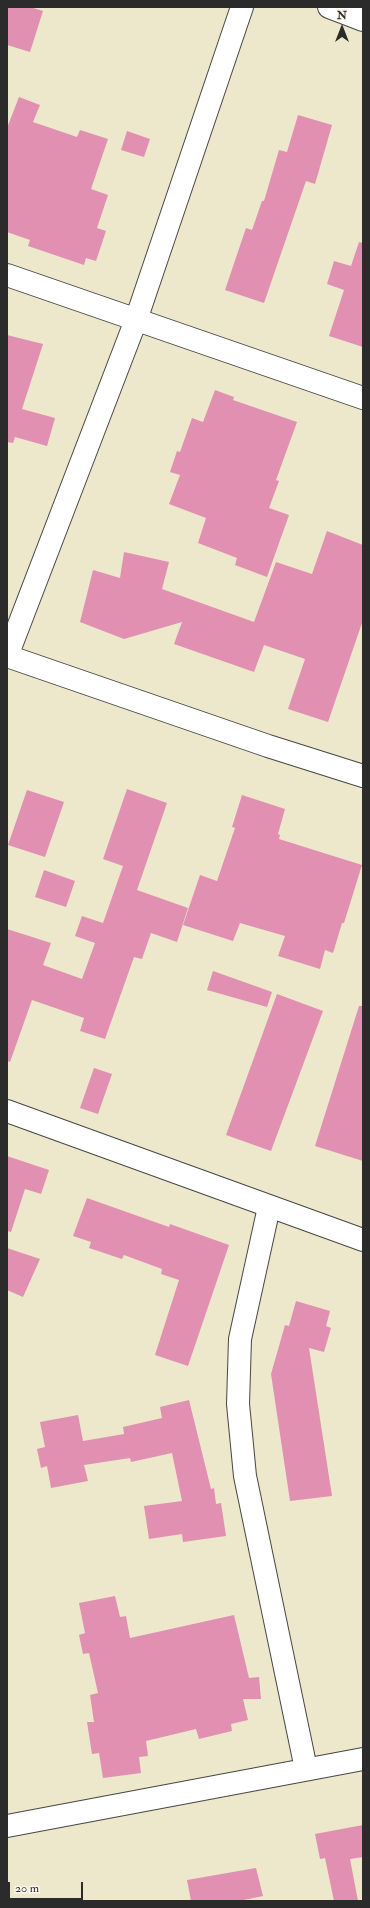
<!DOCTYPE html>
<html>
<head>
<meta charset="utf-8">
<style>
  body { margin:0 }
  #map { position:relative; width:370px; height:1908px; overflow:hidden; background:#ede7cc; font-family:"IM FELL Double Pica",serif }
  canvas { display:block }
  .frame { position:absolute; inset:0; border:8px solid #2b2b2b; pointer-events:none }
  .north { position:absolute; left:322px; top:8px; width:40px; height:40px; -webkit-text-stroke:3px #fbf7ec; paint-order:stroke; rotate:0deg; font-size:11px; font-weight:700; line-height:16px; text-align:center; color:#2b2b2b }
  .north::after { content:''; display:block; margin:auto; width:14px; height:18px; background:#2b2b2b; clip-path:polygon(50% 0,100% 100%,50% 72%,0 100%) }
  .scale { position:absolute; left:8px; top:1882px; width:75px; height:18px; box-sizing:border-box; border:2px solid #2b2b2b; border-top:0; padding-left:5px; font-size:12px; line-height:14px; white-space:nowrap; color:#2b2b2b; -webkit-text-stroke:3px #fbf7ec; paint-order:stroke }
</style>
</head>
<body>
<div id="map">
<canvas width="370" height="1908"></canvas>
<div class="frame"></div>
<div class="north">N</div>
<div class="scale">20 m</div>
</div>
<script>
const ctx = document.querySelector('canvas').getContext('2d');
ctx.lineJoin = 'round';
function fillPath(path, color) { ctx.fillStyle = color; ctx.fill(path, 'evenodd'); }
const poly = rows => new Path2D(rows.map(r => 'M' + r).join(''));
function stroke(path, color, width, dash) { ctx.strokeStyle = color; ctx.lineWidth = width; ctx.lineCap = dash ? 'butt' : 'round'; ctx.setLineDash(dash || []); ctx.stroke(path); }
fillPath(poly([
  [7,7,30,7,43,11,30,52,7,45],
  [19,97,40,105,33,122,77,137,80,130,108,139,91,189,108,195,97,228,106,231,96,261,86,258,84,265,28,246,30,240,7,232,7,128],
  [298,115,332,125,315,184,306,181,264,303,225,290,246,228,252,230,262,201,264,201,279,150,287,152],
  [127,131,150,139,144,157,121,150],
  [359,242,363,243,363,347,329,336,344,290,327,284,334,261,351,266],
  [7,335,43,344,22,409,55,418,47,446,15,437,13,443,7,442],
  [215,390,234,397,233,400,297,422,276,480,279,481,269,508,289,515,267,577,235,565,237,558,198,543,206,518,169,504,180,475,170,472,177,451,180,452,192,418,203,422],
  [327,531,363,545,363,620,328,722,288,709,305,659,264,645,254,672,174,644,182,622,124,639,80,622,93,570,120,578,124,552,169,562,162,589,254,622,276,562,312,574],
  [127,789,167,803,137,890,188,908,177,942,151,933,142,959,134,957,105,1039,80,1031,84,1018,32,1000,10,1062,7,1061,7,929,51,943,43,965,82,979,95,943,75,936,82,916,103,923,123,866,103,859],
  [27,790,64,802,45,857,8,845],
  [242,795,285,809,278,834,280,835,279,839,362,865,344,923,342,923,333,953,325,950,320,969,278,956,285,936,240,923,233,941,183,925,200,875,217,881,235,828,232,827],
  [44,870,75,881,66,907,35,897],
  [213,971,272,992,267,1007,207,990],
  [277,994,323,1011,271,1151,226,1135],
  [359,1006,363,1006,363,1161,315,1146],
  [94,1068,112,1074,98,1114,80,1108],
  [7,1156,49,1170,41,1194,25,1189,11,1232,7,1231],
  [87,1198,169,1227,170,1224,229,1245,188,1366,155,1355,179,1280,161,1274,162,1269,124,1255,122,1259,89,1248,91,1242,73,1236],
  [7,1248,40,1259,23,1297,7,1290],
  [296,1301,330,1311,326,1326,331,1328,324,1352,309,1348,332,1496,290,1501,271,1374,285,1325,289,1326],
  [189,1400,211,1489,214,1488,216,1504,221,1503,226,1536,183,1542,182,1534,149,1539,144,1506,182,1501,172,1453,131,1462,130,1458,84,1465,88,1481,51,1488,47,1466,41,1468,37,1449,45,1447,40,1422,78,1415,83,1441,124,1434,123,1427,162,1418,160,1407],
  [115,1596,120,1617,126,1616,130,1638,234,1615,249,1678,259,1677,261,1699,243,1699,248,1720,231,1724,232,1731,199,1739,196,1729,146,1741,148,1756,139,1757,141,1773,103,1778,99,1753,92,1754,87,1722,94,1722,90,1695,98,1693,89,1653,83,1654,79,1635,85,1633,79,1603],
  [363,1825,363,1857,350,1859,358,1901,334,1901,325,1858,320,1859,315,1834],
  [256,1868,263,1896,239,1901,191,1901,187,1880]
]), '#e190b2');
const street = poly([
  [329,7,363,20],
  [7,275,363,398],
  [7,656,136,320,242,7],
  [7,656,268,746,363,776],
  [7,1111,363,1240],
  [269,1207,240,1339,238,1404,245,1476,306,1769],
  [7,1826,363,1759]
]);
stroke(street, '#484743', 24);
stroke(street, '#fff', 22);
</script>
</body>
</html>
